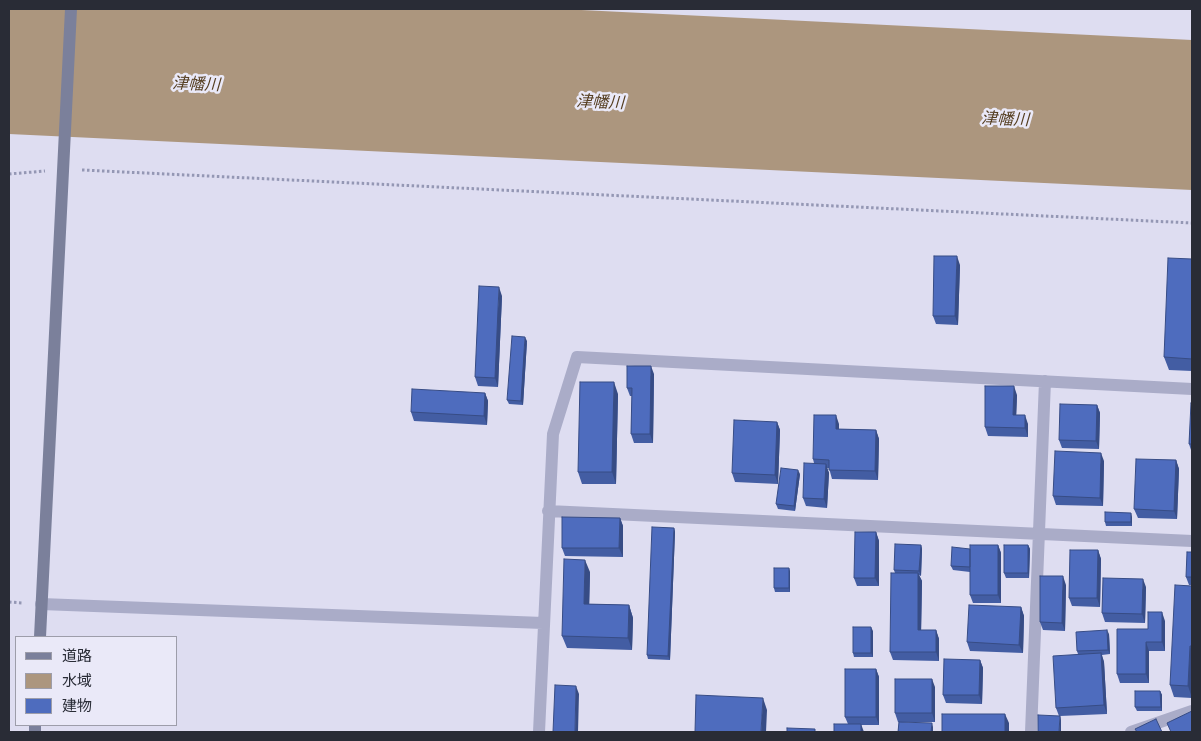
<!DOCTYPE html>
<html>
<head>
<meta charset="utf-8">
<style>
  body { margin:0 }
  #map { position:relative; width:1201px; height:741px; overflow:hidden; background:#deddf1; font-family:Overpass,"Noto Sans JP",sans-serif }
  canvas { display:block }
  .frame { position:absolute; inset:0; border:10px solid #292c36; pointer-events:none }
  .legend { position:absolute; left:15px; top:636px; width:162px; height:90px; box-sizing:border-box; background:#eae9f8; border:1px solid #9d9daa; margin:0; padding:6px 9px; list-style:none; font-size:15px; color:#292c36 }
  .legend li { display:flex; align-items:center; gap:10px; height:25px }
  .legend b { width:25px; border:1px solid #9d9daa }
</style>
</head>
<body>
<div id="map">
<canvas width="1201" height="741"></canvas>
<div class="frame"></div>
<ul class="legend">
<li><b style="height:6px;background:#7b809b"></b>道路</li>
<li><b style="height:14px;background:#ac967e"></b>水域</li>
<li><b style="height:14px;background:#4e6cbe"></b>建物</li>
</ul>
</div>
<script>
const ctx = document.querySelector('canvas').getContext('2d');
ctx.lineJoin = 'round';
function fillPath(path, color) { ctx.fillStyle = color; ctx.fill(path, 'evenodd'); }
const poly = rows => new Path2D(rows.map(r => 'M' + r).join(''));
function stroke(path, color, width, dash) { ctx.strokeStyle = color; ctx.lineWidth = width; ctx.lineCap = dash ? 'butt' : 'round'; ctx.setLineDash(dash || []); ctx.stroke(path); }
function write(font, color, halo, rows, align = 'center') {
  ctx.font = font + ' Overpass,"Noto Sans JP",sans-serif'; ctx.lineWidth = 5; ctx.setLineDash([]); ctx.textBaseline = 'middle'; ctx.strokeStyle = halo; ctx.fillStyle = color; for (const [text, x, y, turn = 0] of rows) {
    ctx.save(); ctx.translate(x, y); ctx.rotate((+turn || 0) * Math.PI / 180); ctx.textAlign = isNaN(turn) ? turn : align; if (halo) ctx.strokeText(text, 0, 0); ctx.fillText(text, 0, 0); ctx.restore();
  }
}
fillPath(poly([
  [9,9,561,9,1192,40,1192,190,9,134]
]), '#ac967e');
stroke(poly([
  [82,170,1192,223],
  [9,174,45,171],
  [9,602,23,603]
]), '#9497b4', 3, [2.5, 2.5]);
stroke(poly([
  [548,511,1192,541],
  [41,604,543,623],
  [539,732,553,434,577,357,1192,389],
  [1031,732,1045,381],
  [1131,732,1192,711]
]), '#aaacc8', 12);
stroke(poly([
  [40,637,71,9],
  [35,732,35,725]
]), '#7b809b', 12);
fillPath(poly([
  [1192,259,1192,371,1169,370,1164,357],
  [960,265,958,325,936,324,933,316],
  [502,296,498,387,478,386,475,377],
  [527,341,523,405,509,404,507,400],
  [654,374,653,443,634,443,631,434,632,396,630,396,627,388],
  [485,393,488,401,487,425,414,421,411,412],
  [618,394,616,484,582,484,578,472],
  [1017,395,1016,415,1028,424,1028,437,988,436,985,427],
  [1192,403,1192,453,1189,444],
  [1097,405,1100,413,1099,449,1062,448,1059,440],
  [777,422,780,430,778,484,735,482,732,473],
  [839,424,839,429,876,430,879,439,878,480,832,479,829,468,827,468,829,473,827,508,806,506,803,498,814,463,813,459],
  [1176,460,1179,469,1177,519,1138,518,1134,509],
  [1104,461,1103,506,1056,505,1053,496],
  [800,474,795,511,778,509,776,504],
  [1132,517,1132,526,1106,526,1105,522],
  [620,518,623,526,623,557,565,556,562,548],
  [674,528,675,532,670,660,648,659,647,655],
  [876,532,879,541,879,586,857,586,854,578],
  [921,545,922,549,921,576,919,575,922,581,921,630,936,630,939,639,939,661,893,660,890,652,895,573,894,570],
  [998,545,1001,553,1001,603,973,603,970,595,970,572,953,570,951,566,970,549],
  [1028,545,1030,549,1029,578,1006,578,1004,573],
  [1098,550,1101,559,1100,607,1072,606,1069,598],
  [1192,552,1192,585,1189,585,1186,577],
  [789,568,790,572,790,592,775,592,774,588],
  [590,572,589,604,629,605,633,618,632,650,567,648,562,636],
  [1066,585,1065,631,1043,630,1040,622],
  [1192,586,1192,698,1174,697,1170,685],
  [1146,587,1145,623,1105,622,1102,613],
  [1021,607,1024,616,1023,653,970,651,967,642],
  [1165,621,1165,651,1149,651,1149,683,1120,683,1117,674,1148,629],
  [873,631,873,657,854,657,853,653],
  [1109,634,1110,654,1102,655,1104,662,1107,714,1060,716,1061,720,1059,716,1056,708,1078,654,1077,651],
  [980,660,983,668,982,704,946,703,943,695],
  [876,669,879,677,879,725,862,725,848,724,845,717],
  [935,687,935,722,902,722,933,727,933,732,898,732,899,722,898,722,895,713],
  [1160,691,1162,695,1162,711,1137,711,1135,707]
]), '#435da3');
fillPath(poly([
  [957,256,960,265,958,325,955,316],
  [499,287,502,296,498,387,495,378],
  [525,337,527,341,523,405,521,401],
  [651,366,654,374,653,443,650,434],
  [614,382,618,394,616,484,612,472],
  [1014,386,1017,395,1016,423,1013,415],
  [485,393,488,401,487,425,484,416],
  [1097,405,1100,413,1099,449,1096,441],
  [836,415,839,424,839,438,836,429],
  [1025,415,1028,424,1028,437,1025,428],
  [777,422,780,430,778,484,775,475],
  [876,430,879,439,878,480,875,471],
  [1101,453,1104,461,1103,506,1100,498],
  [1176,460,1179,469,1177,519,1174,511],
  [826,464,829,473,827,508,824,499],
  [798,470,800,474,795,511,794,506],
  [1131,513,1132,517,1132,526,1131,522],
  [620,518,623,526,623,557,619,548],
  [674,528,675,532,670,660,668,656],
  [876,532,879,541,879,586,875,578],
  [921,545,922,549,921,576,919,571],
  [998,545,1001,553,1001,603,998,595],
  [1028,545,1030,549,1029,578,1028,573],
  [1098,550,1101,559,1100,607,1097,598],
  [585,560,590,572,589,616,584,604],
  [789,568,790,572,790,592,789,588],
  [918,573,922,581,921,638,918,630],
  [1063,576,1066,585,1065,631,1062,623],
  [1143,579,1146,587,1145,623,1142,614],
  [629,605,633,618,632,650,628,638],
  [1021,607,1024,616,1023,653,1019,645],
  [1162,612,1165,621,1165,651,1162,642],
  [871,627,873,631,873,657,871,653],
  [936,630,939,639,939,661,936,652],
  [1107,630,1109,634,1110,654,1108,650],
  [1146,642,1149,651,1149,683,1146,674],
  [1190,646,1192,652,1192,698,1188,686],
  [1101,653,1104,662,1107,714,1104,705],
  [980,660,983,668,982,704,979,695],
  [876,669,879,677,879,725,876,717],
  [932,679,935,687,935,722,932,713],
  [576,686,579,694,578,732,575,732],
  [1160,691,1162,695,1162,711,1161,707],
  [763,698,767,710,766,732,761,732],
  [1005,714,1009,723,1009,732,1005,732],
  [1060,716,1061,720,1061,732,1059,732],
  [932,723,933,727,933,732,931,732],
  [861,724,864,732,861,732]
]), '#374c85');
const building = poly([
  [934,256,957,256,955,316,933,316,934,256],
  [1168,258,1192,259,1192,359,1164,357,1168,258],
  [479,286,499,287,495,378,475,377,479,286],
  [512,336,525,337,521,401,507,400,512,336],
  [627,366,651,366,650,434,631,434,632,388,627,388,627,366],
  [580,382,614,382,612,472,578,472,580,382],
  [985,386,1014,386,1013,415,1025,415,1025,428,985,427,985,386],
  [412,389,485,393,484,416,411,412,412,389],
  [1191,403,1192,403,1192,444,1189,444,1191,403],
  [1060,404,1097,405,1096,441,1059,440,1060,404],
  [814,415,836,415,836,429,876,430,875,471,829,470,829,460,813,459,814,415],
  [734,420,777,422,775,475,732,473,734,420],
  [1055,451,1101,453,1100,498,1053,496,1055,451],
  [1136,459,1176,460,1174,511,1134,509,1136,459],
  [804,463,826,464,824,499,803,498,804,463],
  [781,468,798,470,794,506,776,504,781,468],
  [1105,512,1131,513,1131,522,1105,522,1105,512],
  [562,517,620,518,619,548,562,548,562,517],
  [652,527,674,528,668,656,647,655,652,527],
  [855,532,876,532,875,578,854,578,855,532],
  [895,544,921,545,919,571,894,570,895,544],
  [970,545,998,545,998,595,970,595,970,545],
  [1004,545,1028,545,1028,573,1004,573,1004,545],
  [952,547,970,549,970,567,951,566,952,547],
  [1070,550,1098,550,1097,598,1069,598,1070,550],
  [1187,552,1192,552,1192,577,1186,577,1187,552],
  [564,559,585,560,584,604,629,605,628,638,562,636,564,559],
  [774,568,789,568,789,588,774,588,774,568],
  [891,573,918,573,918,630,936,630,936,652,890,652,891,573],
  [1040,576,1063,576,1062,623,1040,622,1040,576],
  [1103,578,1143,579,1142,614,1102,613,1103,578],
  [1175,585,1192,586,1192,646,1190,646,1188,686,1170,685,1175,585],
  [969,605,1021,607,1019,645,967,642,969,605],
  [1148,612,1162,612,1162,642,1146,642,1146,674,1117,674,1117,629,1148,629,1148,612],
  [853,627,871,627,871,653,853,653,853,627],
  [1107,630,1108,650,1077,651,1076,632,1107,630],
  [1101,653,1104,705,1056,708,1053,656,1101,653],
  [944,659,980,660,979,695,943,695,944,659],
  [845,669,876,669,876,717,845,717,845,669],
  [895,679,932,679,932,713,895,713,895,679],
  [555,685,576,686,575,732,553,732,555,685],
  [1135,691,1160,691,1161,707,1135,707,1135,691],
  [696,695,763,698,761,732,695,732,696,695],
  [1192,711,1192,732,1171,732,1167,723,1192,711],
  [942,714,1005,714,1005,732,942,732,942,714],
  [1038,715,1060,716,1059,732,1038,732,1038,715],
  [1156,719,1162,732,1137,732,1135,729,1156,719],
  [899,722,932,723,931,732,898,732,899,722],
  [834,724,861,724,861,732,834,732,834,724],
  [787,728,815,729,815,732,787,732,787,728]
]);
fillPath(building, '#4e6cbe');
stroke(building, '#374c85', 1);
write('italic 16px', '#553e21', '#eae9f8', [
  ["津幡川",196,86,2],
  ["津幡川",600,104,2],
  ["津幡川",1005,121,2]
]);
</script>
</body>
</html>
